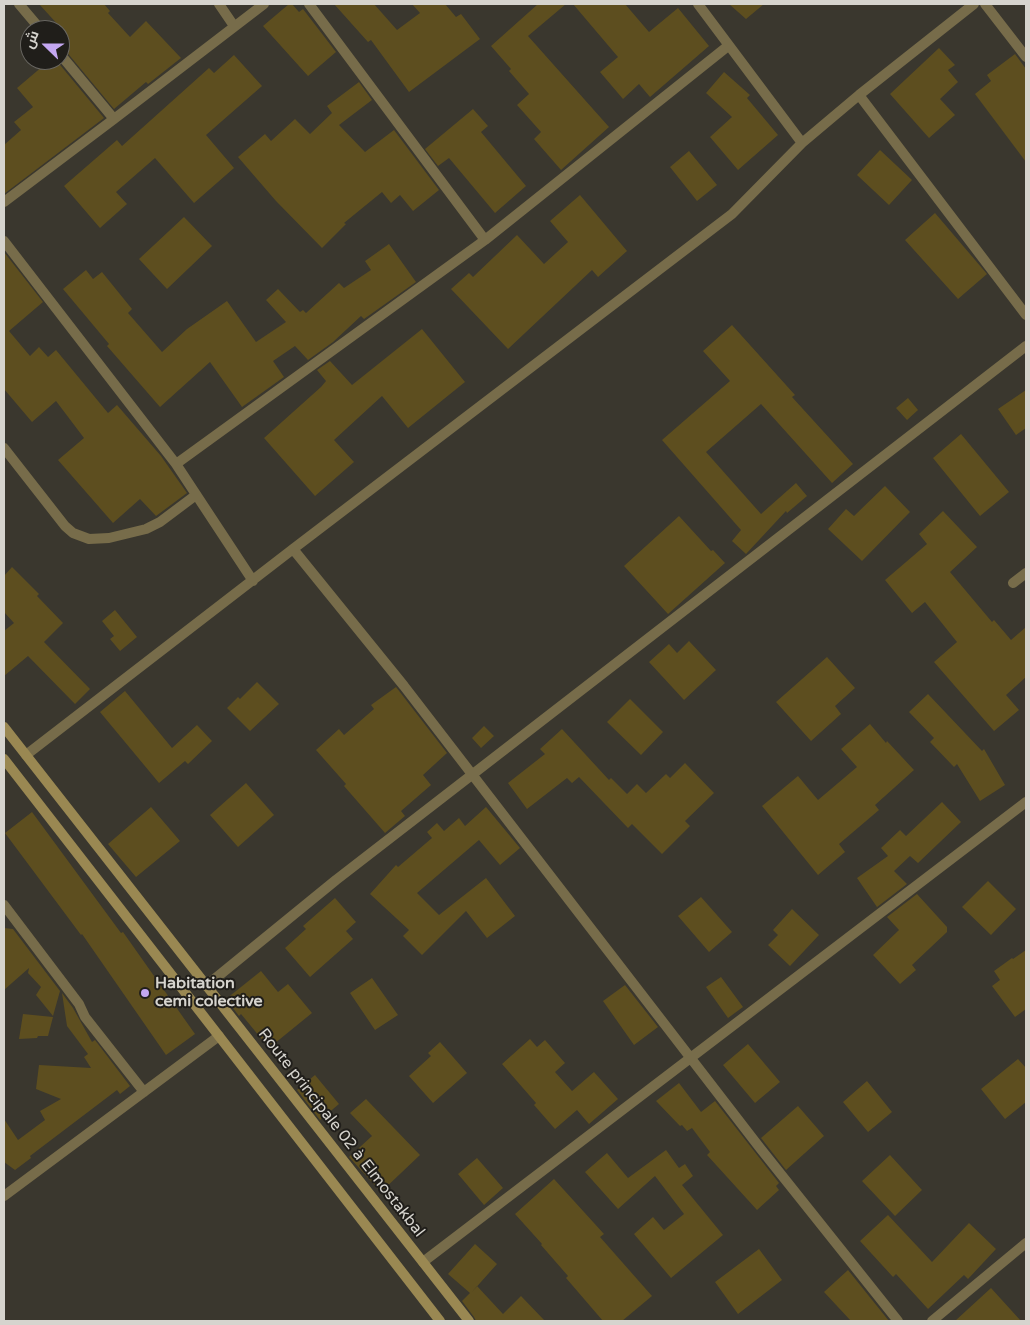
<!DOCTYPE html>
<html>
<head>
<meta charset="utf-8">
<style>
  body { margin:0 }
  #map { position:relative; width:1030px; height:1325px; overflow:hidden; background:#3a372e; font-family:"Varela Round",Cairo,sans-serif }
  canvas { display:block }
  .frame { position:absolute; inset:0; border:5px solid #d6d4ce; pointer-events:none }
  .north { position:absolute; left:20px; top:20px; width:50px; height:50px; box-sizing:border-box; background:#201e1a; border:1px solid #696762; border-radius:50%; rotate:292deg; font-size:14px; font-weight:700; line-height:20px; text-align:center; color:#d6d4ce }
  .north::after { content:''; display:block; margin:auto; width:18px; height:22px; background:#c4a7f1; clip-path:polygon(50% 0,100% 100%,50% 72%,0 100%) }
</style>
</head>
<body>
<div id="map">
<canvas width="1030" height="1325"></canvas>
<div class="frame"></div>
<div class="north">ش</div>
</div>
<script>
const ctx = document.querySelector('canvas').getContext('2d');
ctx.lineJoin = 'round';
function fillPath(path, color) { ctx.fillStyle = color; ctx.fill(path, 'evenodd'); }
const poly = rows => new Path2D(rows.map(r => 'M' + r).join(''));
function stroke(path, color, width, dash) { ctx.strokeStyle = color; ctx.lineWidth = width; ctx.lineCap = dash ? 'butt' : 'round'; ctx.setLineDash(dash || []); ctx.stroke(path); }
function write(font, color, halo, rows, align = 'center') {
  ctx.font = font + ' "Varela Round",sans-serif'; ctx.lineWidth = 4; ctx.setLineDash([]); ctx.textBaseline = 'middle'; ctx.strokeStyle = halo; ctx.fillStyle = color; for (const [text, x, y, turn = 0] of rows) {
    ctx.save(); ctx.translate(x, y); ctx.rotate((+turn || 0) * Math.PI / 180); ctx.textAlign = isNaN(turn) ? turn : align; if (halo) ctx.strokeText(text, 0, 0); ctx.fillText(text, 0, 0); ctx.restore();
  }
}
fillPath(poly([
  [39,4,104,4,110,11,108,13,130,37,146,21,181,58,148,84,146,82,114,109,65,50,60,47,60,27],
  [289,4,292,4,299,12,303,9,336,52,308,76,263,26],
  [334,4,374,4,397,30,420,13,412,4,445,4,456,17,461,14,480,39,409,92,371,40,368,42],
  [538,4,566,4,528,36,609,127,561,170,534,139,541,132,517,105,529,94,509,71,511,69,491,46],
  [573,4,625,4,649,32,678,8,709,46,650,97,639,84,623,99,600,72,618,57],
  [729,4,764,4,746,19],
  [939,48,955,65,948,70,958,82,940,99,955,115,929,138,890,94],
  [1015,54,1026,69,1026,162,975,94,991,81,987,75],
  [234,55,262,86,206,135,234,168,194,203,155,158,116,192,127,204,100,228,64,186,117,140,122,146,209,68,214,73],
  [50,60,56,60,104,118,4,194,4,145,21,130,14,122,33,107,17,88],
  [724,72,750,95,747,98,778,135,738,170,710,137,732,117,706,93],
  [359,82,372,100,339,125,365,152,394,130,439,190,413,211,400,195,391,203,382,192,344,223,346,224,322,248,276,201,238,157,265,134,271,141,295,119,310,134,332,113,327,106],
  [473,109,488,126,481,132,526,186,495,213,449,158,438,166,425,149],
  [880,150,912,180,889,205,857,175],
  [689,151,717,185,697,201,670,167],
  [580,195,627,251,598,277,592,270,508,349,451,289,469,273,473,277,517,235,544,264,568,242,550,221],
  [935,213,987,274,958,299,905,240],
  [184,217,212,246,167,289,139,259],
  [389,244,416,282,364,319,361,316,333,342,308,360,295,346,273,361,284,377,242,407,210,362,160,407,107,346,109,344,63,289,86,270,93,279,102,272,132,309,128,313,162,352,187,329,227,301,256,342,286,322,266,300,278,289,300,312,303,310,306,313,339,283,344,288,371,270,365,261],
  [4,252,43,302,9,331,30,356,39,347,48,357,56,350,108,413,117,405,161,456,187,493,156,516,140,499,113,523,58,460,84,438,56,401,32,422,4,389],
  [732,325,795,395,792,397,853,464,832,483,761,404,706,452,761,514,796,483,807,496,787,513,786,511,746,554,732,541,741,530,662,440,730,381,703,351],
  [422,329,465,382,408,428,382,396,334,440,354,462,315,496,264,438,321,387,326,381,317,370,330,361,352,385],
  [1026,390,1026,428,1016,435,998,409],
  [908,398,918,410,907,420,896,408],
  [961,434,1009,492,980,516,933,458],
  [885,486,910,512,862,561,828,529,846,509,854,516],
  [943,511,977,547,950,572,992,622,994,620,1011,640,1026,627,1026,677,1006,695,1019,710,994,731,934,662,957,642,925,602,912,613,885,580,927,544,919,534],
  [679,516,711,551,713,550,725,563,668,614,624,566],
  [12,567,39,594,37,596,63,623,44,642,90,689,75,704,28,656,4,676,4,631,14,623,4,612,4,576],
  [115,610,137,637,120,651,110,639,114,636,102,621],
  [689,641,716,670,684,700,649,662,669,644,677,653],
  [827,657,855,688,835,706,841,714,811,741,776,702],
  [257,682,279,704,250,731,227,708,238,697,240,699],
  [396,687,447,753,423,775,431,785,401,811,405,816,385,833,344,786,346,784,316,750,339,729,344,735,374,709,371,705],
  [125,691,172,748,197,725,212,741,188,764,185,761,159,783,100,712],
  [928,694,982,751,984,749,1005,785,980,801,957,764,954,767,930,742,934,738,909,712],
  [630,699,663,732,641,755,607,722],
  [870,724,886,743,887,741,914,770,875,805,879,810,839,844,845,852,818,875,762,806,798,776,818,800,857,767,841,749],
  [484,726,494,736,481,748,472,738],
  [562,729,609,780,611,778,627,794,637,784,646,793,666,774,670,778,685,763,714,793,685,821,690,826,662,854,632,824,628,828,579,777,572,783,567,778,527,809,508,783,545,754,540,749],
  [246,783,274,815,238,847,210,815],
  [942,802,961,822,918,863,910,856,894,871,907,884,877,907,857,878,888,856,881,848,900,830,906,836],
  [151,807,180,841,136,877,108,844],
  [486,807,520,848,500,865,479,840,417,893,439,915,486,878,515,916,487,938,466,911,422,955,403,936,409,930,370,894,396,865,398,867,432,838,427,832,437,823,444,831,459,818,465,826],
  [32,812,121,933,123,932,195,1034,166,1055,82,934,81,935,5,833],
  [988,881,1016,909,991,935,962,907],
  [917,894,947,927,947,932,912,965,916,970,900,984,873,955,899,930,887,917],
  [701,897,732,932,709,952,678,916],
  [335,898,356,922,346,931,353,939,310,977,285,948,306,929,303,926],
  [792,909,819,935,790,966,768,945,778,935,773,930],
  [4,928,13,929,60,991,53,1016,36,995,41,987,28,973,29,968,4,990],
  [1026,950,1026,1009,1015,1017,992,986,1000,980,994,971,1012,958,1013,959],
  [261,971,278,992,288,984,312,1013,269,1048,241,1014,239,1016,226,999],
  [721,977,743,1007,728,1018,706,987],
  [372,978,398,1015,375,1030,350,993],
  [625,985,658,1027,634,1045,603,1001],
  [62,993,73,1008,92,1042,95,1040,130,1086,120,1094,117,1090,30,1156,31,1158,15,1170,4,1162,4,1119,18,1140,45,1120,40,1111,61,1099,36,1089,39,1065,91,1068,84,1057,88,1054,67,1026],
  [23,1014,53,1017,48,1036,38,1036,37,1038,19,1039],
  [530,1039,537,1047,545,1040,565,1063,555,1072,572,1091,594,1072,618,1099,589,1124,577,1110,555,1129,534,1105,536,1103,502,1064],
  [440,1042,467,1073,433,1103,409,1076,431,1056,428,1053],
  [748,1044,780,1082,755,1103,723,1065],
  [1018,1059,1026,1068,1026,1102,1005,1119,981,1089],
  [315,1075,339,1104,320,1120,297,1090],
  [867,1081,892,1112,868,1132,843,1102],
  [679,1083,701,1112,715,1101,779,1183,776,1186,779,1190,757,1210,707,1155,710,1152,692,1128,687,1131,682,1125,680,1126,656,1101],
  [366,1099,420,1155,381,1192,349,1157,372,1136,350,1113],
  [798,1106,824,1136,786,1170,761,1138],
  [666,1150,679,1168,685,1164,693,1176,682,1185,723,1235,671,1278,634,1234,653,1217,664,1230,684,1214,655,1176,618,1209,585,1172,607,1153,628,1178],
  [890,1155,922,1190,895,1216,862,1181],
  [477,1158,503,1188,484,1205,458,1174],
  [554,1179,604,1234,600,1237,652,1296,622,1321,603,1321,566,1278,568,1276,541,1245,542,1244,515,1214],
  [888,1215,932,1262,969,1223,996,1249,968,1279,964,1275,928,1309,896,1274,893,1277,860,1241],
  [475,1244,497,1264,472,1292,477,1286,503,1314,521,1296,545,1321,476,1321,474,1317,462,1301,470,1293,448,1274],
  [759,1249,782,1280,738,1314,715,1282],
  [848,1270,889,1321,851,1321,824,1292],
  [991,1288,1021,1321,955,1321]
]), '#5d4e1f');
stroke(poly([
  [19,4,41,30],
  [219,4,234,26],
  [309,4,485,240],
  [698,4,802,143],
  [985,4,1026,57],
  [60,54,114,119],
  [859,95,1026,315],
  [4,202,114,119,264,4],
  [4,241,176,464,253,581],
  [4,448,65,526,73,533,89,539,109,538,146,529,160,522,196,495],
  [176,464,485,240,728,46],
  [293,549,404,686,760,1148,898,1321],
  [1013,583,1026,573],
  [26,755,293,549,732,214,802,143,859,95,974,4],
  [4,905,79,1004,85,1017,144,1092],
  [206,986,336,880,1026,346],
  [4,1196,219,1036],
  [423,1262,1026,802],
  [932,1321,1026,1243]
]), '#776c4a', 10);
stroke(poly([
  [4,727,469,1321],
  [4,759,440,1321]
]), '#9a8852', 10);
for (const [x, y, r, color] of [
  [145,993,5,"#c4a7f1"]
]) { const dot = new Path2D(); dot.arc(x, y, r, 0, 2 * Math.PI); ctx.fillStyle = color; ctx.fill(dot); stroke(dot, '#201e1a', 2); }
write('bold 16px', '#d6d4ce', '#201e1a', [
  ["Habitation",155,984],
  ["cemi colective",155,1002]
], 'left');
write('16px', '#d6d4ce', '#201e1a', [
  ["Route principale 02 à Elmostakbal",341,1133,52]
]);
</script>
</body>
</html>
